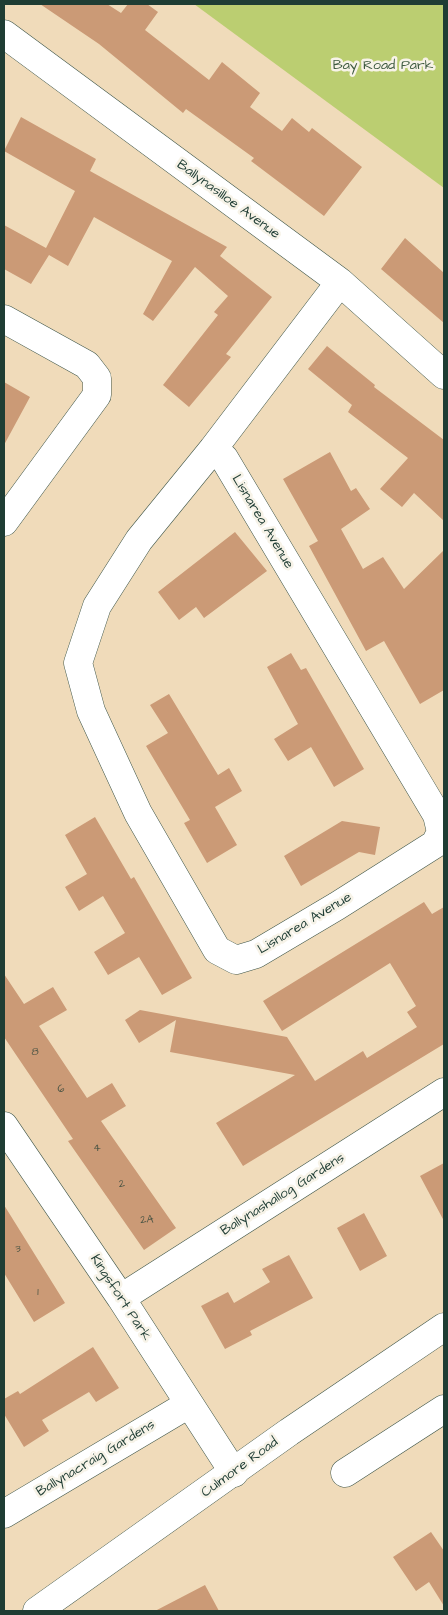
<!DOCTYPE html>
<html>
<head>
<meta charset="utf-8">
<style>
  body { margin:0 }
  #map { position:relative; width:448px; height:1615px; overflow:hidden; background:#f0dbba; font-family:"Architects Daughter",sans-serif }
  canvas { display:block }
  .frame { position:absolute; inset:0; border:5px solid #1f3d34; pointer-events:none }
</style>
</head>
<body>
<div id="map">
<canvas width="448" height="1615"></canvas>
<div class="frame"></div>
</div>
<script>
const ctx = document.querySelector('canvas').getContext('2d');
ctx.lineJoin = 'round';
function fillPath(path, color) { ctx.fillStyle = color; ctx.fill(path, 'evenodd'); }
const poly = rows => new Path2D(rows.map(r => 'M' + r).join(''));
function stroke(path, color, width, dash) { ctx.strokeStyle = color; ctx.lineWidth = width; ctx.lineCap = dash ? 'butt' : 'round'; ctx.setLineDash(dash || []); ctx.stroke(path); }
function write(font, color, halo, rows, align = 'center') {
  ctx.font = font + ' "Architects Daughter",sans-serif'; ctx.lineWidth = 5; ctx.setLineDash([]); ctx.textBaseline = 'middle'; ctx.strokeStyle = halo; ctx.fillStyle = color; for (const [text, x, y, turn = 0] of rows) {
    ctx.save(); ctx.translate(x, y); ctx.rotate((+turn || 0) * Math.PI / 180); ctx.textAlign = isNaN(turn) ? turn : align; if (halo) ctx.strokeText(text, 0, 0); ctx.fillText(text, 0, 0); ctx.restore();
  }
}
fillPath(poly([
  [194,4,444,4,444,188]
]), '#bbce71');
fillPath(poly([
  [40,4,107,4,121,13,128,4,147,4,158,12,145,30,209,80,222,62,260,93,250,107,282,131,292,118,309,132,312,128,362,167,324,216,251,161,254,158,186,109,183,113,99,44],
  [21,117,96,159,90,171,227,247,220,256,272,297,226,354,231,357,189,407,163,385,218,315,214,312,228,296,195,267,153,321,143,314,172,261,94,217,68,266,49,255,31,284,4,269,4,225,46,248,75,191,4,151],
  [405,238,444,273,444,323,381,269],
  [327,346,375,385,374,387,444,440,444,521,414,493,402,507,380,489,408,458,348,412,352,405,308,369],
  [4,382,30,397,4,445],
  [330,452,351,491,356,488,370,509,341,529,363,569,383,557,404,589,444,550,444,690,420,704,384,641,366,651,309,546,318,541,283,479],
  [235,532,267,571,204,618,196,607,179,620,158,592],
  [291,653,301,670,306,668,364,769,334,787,311,747,288,761,274,739,298,724,267,667],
  [169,694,218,775,229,768,242,791,215,807,237,845,207,863,184,823,190,820,146,746,168,733,150,705],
  [95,817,131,879,134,877,192,978,162,995,139,957,108,975,94,952,125,933,103,896,79,911,65,887,87,874,65,835],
  [342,821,380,827,375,855,359,852,301,886,284,856],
  [424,902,432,914,444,907,444,1044,243,1166,216,1123,295,1075,170,1052,176,1020,139,1043,125,1020,140,1010,287,1037,315,1081,363,1051,367,1058,417,1027,407,1012,416,1006,390,963,282,1031,263,1001],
  [4,974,24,1004,53,987,67,1010,39,1026,87,1098,112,1083,126,1106,101,1121,176,1228,144,1250,68,1141,73,1139,4,1037],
  [444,1163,444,1221,420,1176],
  [4,1205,65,1303,34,1322,4,1273],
  [364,1213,387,1256,360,1271,337,1228],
  [289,1255,313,1298,250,1331,252,1335,225,1349,201,1306,228,1292,234,1303,270,1282,262,1269],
  [93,1347,119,1388,96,1402,89,1392,42,1420,49,1431,24,1447,4,1414,4,1399,18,1391,20,1394],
  [431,1532,444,1551,444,1606,429,1582,416,1591,393,1557],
  [205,1585,219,1611,155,1611]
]), '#cb9a76');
const minor = poly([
  [4,34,340,282,444,375],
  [4,319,87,365,97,378,97,395,4,522],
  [213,449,224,458,437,815,441,832,435,844,337,906,256,954,236,960,217,950,138,813,91,711,78,663,97,606,139,540,213,449,340,282],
  [4,1126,121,1298,234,1473],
  [121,1298,444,1092],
  [345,1473,444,1409],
  [4,1514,189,1404]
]);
const trunk = poly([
  [37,1611,289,1432,444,1327]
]);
stroke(minor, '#3e5548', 29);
stroke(trunk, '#3e5548', 29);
stroke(minor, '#fff', 28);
stroke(trunk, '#fff', 28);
write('11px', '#4a5444', null, [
  ["8",35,1053],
  ["6",61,1090],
  ["4",97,1149],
  ["2",122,1185],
  ["2A",147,1221],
  ["3",18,1250],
  ["1",38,1293]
]);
write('14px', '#3e5a40', '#f7f3e8', [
  ["Bay Road Park",383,66]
]);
write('14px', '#1f3d34', '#f7f3e8', [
  ["Ballynasilloe Avenue",228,200,36],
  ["Lisnarea Avenue",262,522,59],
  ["Lisnarea Avenue",305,924,-31],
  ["Ballynashallog Gardens",283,1195,-32],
  ["Kingsfort Park",120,1298,57],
  ["Ballynacraig Gardens",96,1459,-31],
  ["Culmore Road",240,1468,-36]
]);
</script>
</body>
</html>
